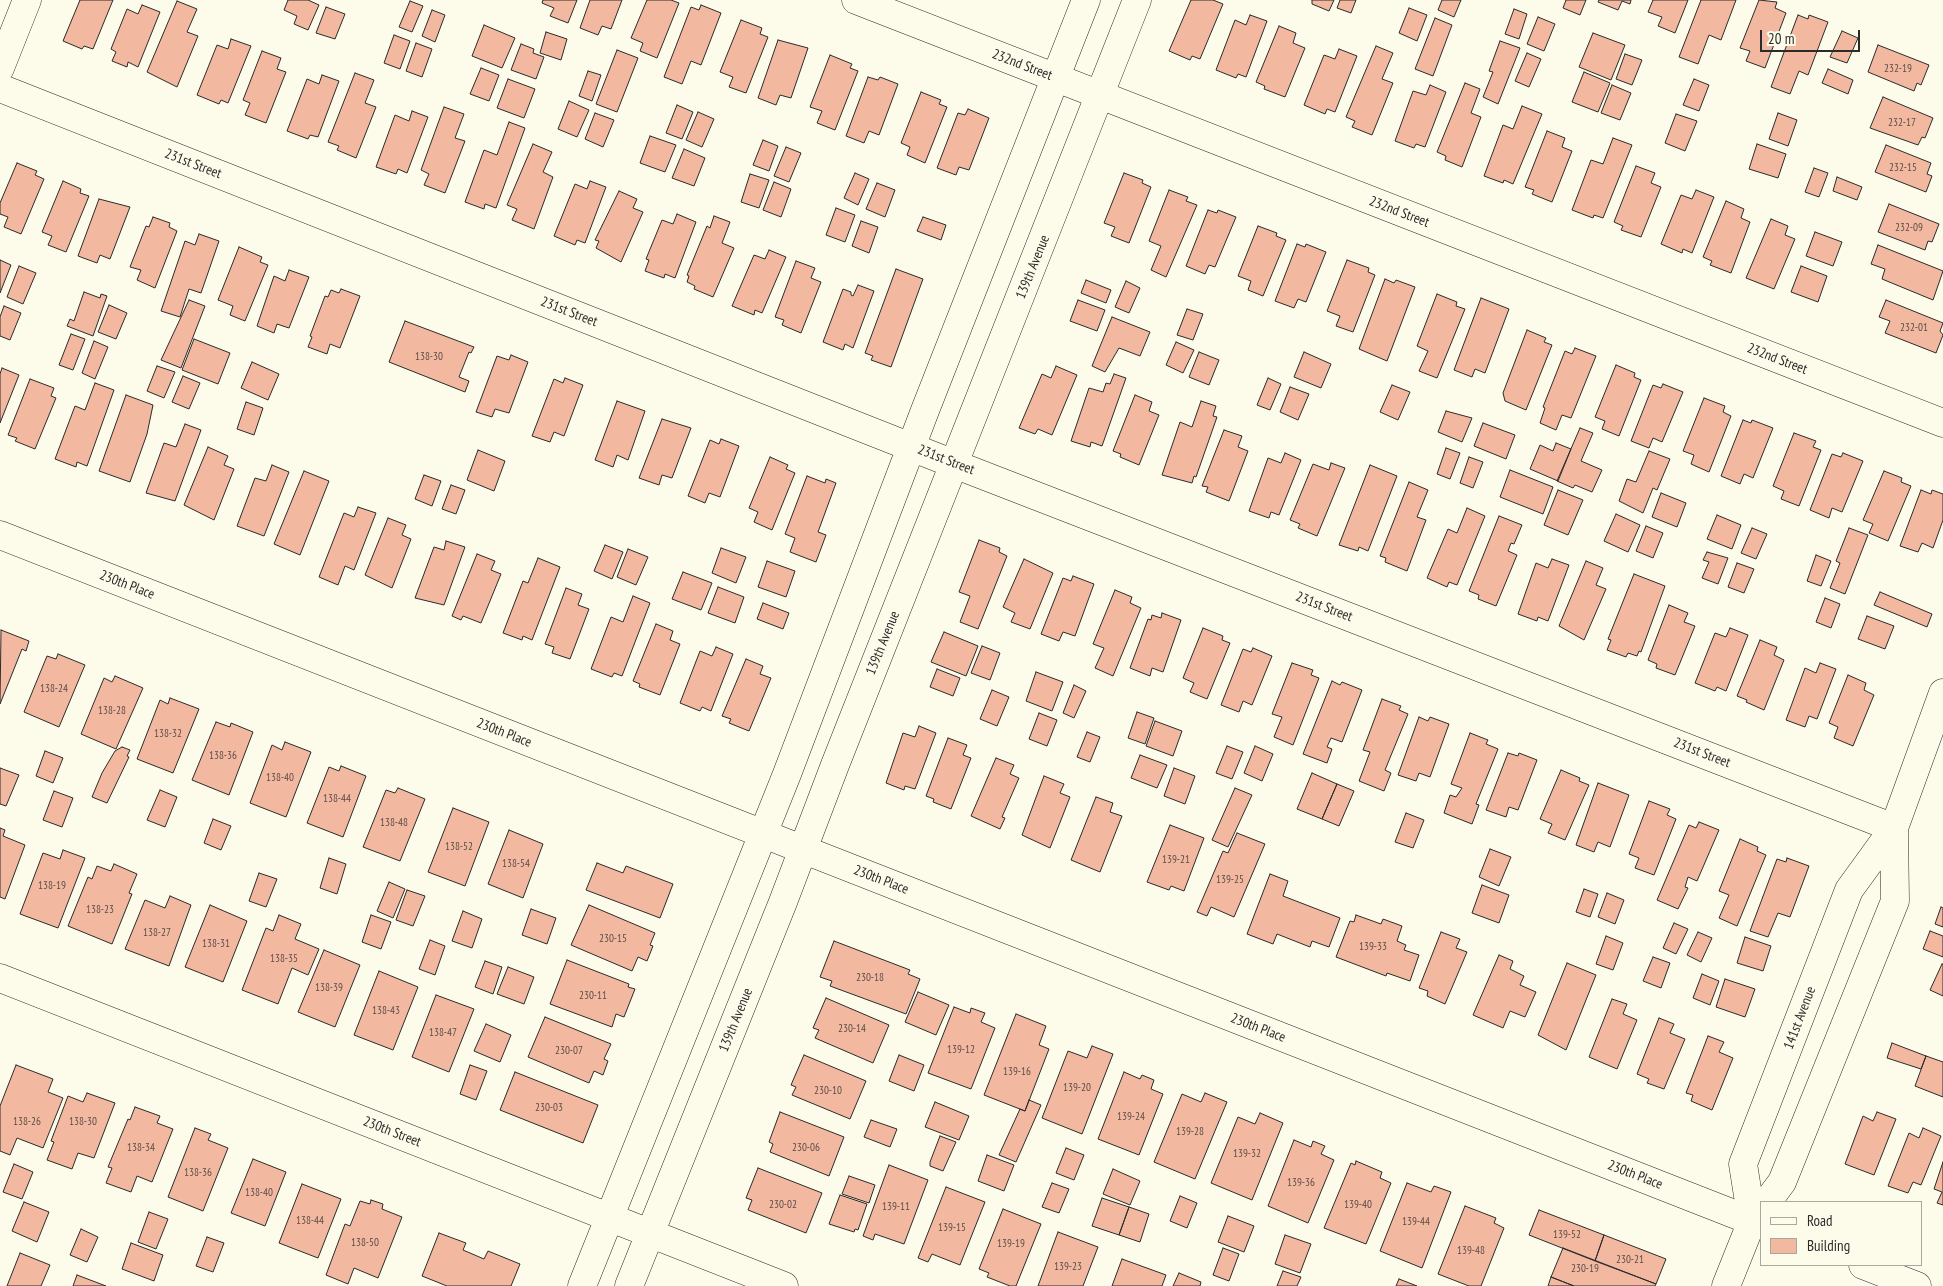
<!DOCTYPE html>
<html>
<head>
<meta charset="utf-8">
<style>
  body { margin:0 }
  #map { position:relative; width:1943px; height:1286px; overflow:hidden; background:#fdfbea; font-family:"PT Sans Narrow",sans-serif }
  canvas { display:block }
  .legend { position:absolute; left:1760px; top:1201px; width:162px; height:65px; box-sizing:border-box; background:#fdfbea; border:1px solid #a9a89e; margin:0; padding:6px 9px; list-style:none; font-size:15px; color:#2b2b2b }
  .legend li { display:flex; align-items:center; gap:10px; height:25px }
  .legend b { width:25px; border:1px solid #a9a89e }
  .scale { position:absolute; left:1760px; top:30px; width:100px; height:22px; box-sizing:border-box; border:2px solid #2b2b2b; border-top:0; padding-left:6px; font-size:15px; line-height:18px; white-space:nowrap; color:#2b2b2b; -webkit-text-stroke:4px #fdfbea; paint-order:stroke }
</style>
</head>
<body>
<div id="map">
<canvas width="1943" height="1286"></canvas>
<ul class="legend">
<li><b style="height:6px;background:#fdfbea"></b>Road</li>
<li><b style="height:14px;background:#f2b8a0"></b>Building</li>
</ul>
<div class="scale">20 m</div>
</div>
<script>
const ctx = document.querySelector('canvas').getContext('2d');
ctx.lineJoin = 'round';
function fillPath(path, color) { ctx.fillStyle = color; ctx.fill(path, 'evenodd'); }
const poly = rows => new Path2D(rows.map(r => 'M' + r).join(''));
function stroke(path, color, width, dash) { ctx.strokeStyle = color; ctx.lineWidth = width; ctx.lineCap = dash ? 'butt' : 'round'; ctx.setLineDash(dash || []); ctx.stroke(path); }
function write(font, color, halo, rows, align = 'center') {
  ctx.font = font + ' "PT Sans Narrow",sans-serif'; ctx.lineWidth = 4; ctx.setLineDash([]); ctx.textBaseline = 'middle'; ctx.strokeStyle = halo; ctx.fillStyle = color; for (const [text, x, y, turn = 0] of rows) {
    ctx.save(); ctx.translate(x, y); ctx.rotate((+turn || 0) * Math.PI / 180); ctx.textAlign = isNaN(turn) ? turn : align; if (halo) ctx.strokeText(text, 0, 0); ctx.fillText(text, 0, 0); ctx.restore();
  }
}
const building = poly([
  [80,0,113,0,93,49,84,46,82,49,63,41,80,0],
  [288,0,308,0,319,5,308,30,294,24,297,16,284,10,288,0],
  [543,0,577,0,568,23,550,16,554,8,542,3,543,0],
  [590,0,622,0,611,29,602,26,598,35,580,28,590,0],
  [647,0,671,0,679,3,657,58,640,51,643,43,631,38,647,0],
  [1191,0,1213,0,1223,4,1200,59,1192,56,1190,60,1169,51,1191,0],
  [1312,0,1334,0,1329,11,1312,4,1312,0],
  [1340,0,1356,0,1351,13,1337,8,1340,0],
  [1442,0,1461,0,1454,17,1438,10,1442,0],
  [1566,0,1586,0,1580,15,1563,8,1566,0],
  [1599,0,1631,0,1630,4,1622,1,1618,10,1598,2,1599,0],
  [1653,0,1688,0,1675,33,1658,26,1662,17,1648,12,1653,0],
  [1701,0,1736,0,1721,40,1709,35,1698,64,1679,57,1701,0],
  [1759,0,1777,2,1775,8,1786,13,1765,68,1746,61,1750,51,1740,48,1759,0],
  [177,1,197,9,187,32,198,36,177,87,147,72,177,1],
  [410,1,423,6,412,32,399,27,410,1],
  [142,5,160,12,138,67,128,62,127,67,112,61,116,52,111,49,127,9,138,14,142,5],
  [701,5,721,13,701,65,691,61,682,84,664,77,691,7,699,10,701,5],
  [326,7,345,14,335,39,316,33,326,7],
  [1409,8,1427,15,1417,41,1399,33,1409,8],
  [1514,9,1527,14,1519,39,1505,34,1514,9],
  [432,10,445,15,435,42,422,36,432,10],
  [1250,15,1267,21,1246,77,1238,74,1236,78,1216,70,1235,20,1246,25,1250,15],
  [1798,15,1808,19,1809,15,1828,22,1808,75,1799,71,1790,94,1771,87,1798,15],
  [1538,17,1555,24,1544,51,1527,44,1538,17],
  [1435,18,1452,25,1433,76,1415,69,1435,18],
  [741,20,762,28,760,34,768,37,746,93,729,87,733,77,720,72,741,20],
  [484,25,515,38,502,68,472,56,484,25],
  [1279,26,1296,33,1293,43,1305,48,1285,97,1264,89,1265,86,1256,82,1279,26],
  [1842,31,1858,38,1847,63,1830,57,1842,31],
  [546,32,567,39,561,60,540,53,546,32],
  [1593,33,1625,45,1611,80,1579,67,1593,33],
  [394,35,410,41,400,69,384,63,394,35],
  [231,39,251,46,228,103,221,100,219,104,197,95,217,45,228,49,231,39],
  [778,40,808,48,791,98,780,95,776,105,758,98,778,40],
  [1500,41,1520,48,1498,104,1483,97,1493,72,1489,71,1500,41],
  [416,43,432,49,422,77,406,71,416,43],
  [521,44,534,49,533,53,544,57,536,79,511,70,521,44],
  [1878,45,1929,65,1921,85,1917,83,1914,91,1868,72,1878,45],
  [1376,46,1393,53,1382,79,1393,83,1372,135,1352,127,1355,121,1346,117,1376,46],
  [1339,49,1357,56,1335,112,1327,109,1325,114,1304,105,1324,55,1335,59,1339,49],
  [617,50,638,58,617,112,596,104,617,50],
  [262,51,281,58,277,69,286,72,266,123,245,115,250,103,243,100,262,51],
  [1527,53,1541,59,1529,87,1515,81,1527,53],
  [1625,54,1642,60,1632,85,1616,79,1625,54],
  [830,55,852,64,850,68,858,71,835,130,817,123,822,111,810,107,830,55],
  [481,68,499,75,489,101,470,94,481,68],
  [1828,69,1853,80,1848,94,1822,83,1828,69],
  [588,71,601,75,592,101,579,96,588,71],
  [1584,72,1610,83,1598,112,1572,102,1584,72],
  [355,73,374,80,365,103,376,107,356,158,337,150,339,146,328,142,355,73],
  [322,75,339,81,318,137,310,135,308,139,287,131,307,79,319,84,322,75],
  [868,77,878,80,880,77,898,84,879,135,869,131,864,143,846,136,868,77],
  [508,79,535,89,524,118,497,108,508,79],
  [1694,79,1709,85,1699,111,1683,105,1694,79],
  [1465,83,1480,89,1471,113,1481,117,1462,167,1445,160,1446,156,1437,152,1465,83],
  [1430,85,1446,92,1425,147,1416,144,1414,148,1395,141,1413,91,1426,95,1430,85],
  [1612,85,1631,93,1620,120,1601,113,1612,85],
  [921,92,941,100,939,104,947,107,925,163,907,155,910,147,901,143,921,92],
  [1883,97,1933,118,1925,138,1922,137,1918,145,1870,128,1883,97],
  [569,101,589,110,577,137,558,129,569,101],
  [677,105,693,112,682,139,666,133,677,105],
  [1522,106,1542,114,1513,184,1504,180,1503,183,1484,176,1503,125,1513,129,1522,106],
  [444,107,464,114,455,138,465,141,445,193,424,185,429,174,421,170,444,107],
  [968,109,989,118,969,170,959,167,956,175,937,168,958,113,965,115,968,109],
  [412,111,428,117,407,173,398,169,396,174,376,167,395,115,409,121,412,111],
  [698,112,714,119,702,147,686,140,698,112],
  [595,113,614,120,603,147,585,139,595,113],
  [1778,113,1797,120,1788,146,1769,139,1778,113],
  [1676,114,1697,121,1685,151,1665,143,1676,114],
  [509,122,525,128,496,208,485,204,484,209,465,202,484,150,497,155,509,122],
  [1547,131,1565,138,1562,147,1572,151,1552,202,1532,194,1534,190,1525,187,1547,131],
  [650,136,676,145,665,172,640,163,650,136],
  [1613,138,1632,145,1603,218,1594,215,1593,218,1572,210,1591,160,1603,164,1613,138],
  [763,140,778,146,769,171,753,165,763,140],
  [533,144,552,152,543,172,553,177,534,229,512,220,517,209,507,205,533,144],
  [1757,144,1786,154,1778,178,1749,169,1757,144],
  [1886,145,1931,163,1927,174,1932,176,1926,192,1875,172,1886,145],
  [786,147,801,153,789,182,774,176,786,147],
  [684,149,705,158,694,186,672,178,684,149],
  [17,163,37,171,35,175,44,179,21,234,4,227,8,217,0,214,0,203,17,163],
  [1636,166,1655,173,1651,183,1661,187,1641,237,1621,230,1623,226,1614,222,1636,166],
  [1814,168,1828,173,1819,197,1805,192,1814,168],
  [855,173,869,179,858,205,844,198,855,173],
  [1124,173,1143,180,1142,183,1151,187,1129,243,1111,236,1115,227,1104,223,1124,173],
  [750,174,769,180,759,208,741,202,750,174],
  [1837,177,1862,187,1857,200,1833,191,1837,177],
  [63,181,81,189,80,193,89,196,66,252,48,245,52,236,42,232,63,181],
  [590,181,606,187,585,243,577,240,575,245,554,236,575,184,587,189,590,181],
  [774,182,791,189,781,217,763,210,774,182],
  [877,183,895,190,885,217,866,209,877,183],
  [1169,190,1188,197,1186,201,1197,205,1166,277,1151,270,1161,246,1149,241,1169,190],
  [1696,190,1714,197,1692,253,1683,249,1682,253,1661,244,1681,195,1692,199,1696,190],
  [619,191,637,199,633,208,643,212,621,262,596,248,599,241,595,240,619,191],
  [99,199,130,207,110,259,100,255,97,263,78,256,99,199],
  [1726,201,1744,209,1741,218,1750,222,1731,273,1710,265,1712,261,1703,257,1726,201],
  [1889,204,1939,224,1932,242,1928,241,1925,250,1878,232,1889,204],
  [836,208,855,215,845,242,826,235,836,208],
  [1208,210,1217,213,1218,210,1236,217,1215,267,1209,265,1205,274,1186,266,1208,210],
  [677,214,696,222,675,278,665,274,664,278,645,271,649,260,646,259,662,220,673,224,677,214],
  [714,216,730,222,722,243,734,248,713,297,694,289,695,286,687,282,689,276,687,275,707,226,710,228,714,216],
  [153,217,170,223,169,227,177,231,155,288,137,280,141,270,130,267,146,226,149,227,153,217],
  [923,217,946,225,941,240,917,231,923,217],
  [1771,219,1788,226,1785,235,1795,239,1774,289,1746,278,1771,219],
  [861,221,878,227,869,253,852,246,861,221],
  [1258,226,1277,233,1276,236,1286,240,1263,296,1248,290,1251,281,1238,276,1258,226],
  [1815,232,1842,242,1833,266,1806,256,1815,232],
  [199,234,219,241,201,293,189,289,180,317,161,311,185,241,195,245,199,234],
  [1297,244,1305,247,1306,244,1326,252,1306,302,1298,299,1294,308,1275,301,1297,244],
  [1878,245,1943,271,1933,300,1882,279,1885,269,1871,264,1878,245],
  [239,247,262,257,260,262,268,265,245,321,230,315,233,306,218,300,239,247],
  [769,250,786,257,762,313,755,310,754,315,732,306,754,255,765,259,769,250],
  [0,260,11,265,0,293,0,260],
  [1347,260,1369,268,1368,272,1375,275,1353,332,1336,326,1340,316,1327,311,1347,260],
  [796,261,815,268,811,278,821,282,801,333,782,325,784,320,775,317,796,261],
  [19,266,36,273,23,304,7,297,19,266],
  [1801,266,1827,276,1818,302,1791,292,1801,266],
  [896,269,923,279,891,367,871,360,873,356,865,353,896,269],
  [289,270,309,277,289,328,277,324,274,333,257,326,274,276,285,281,289,270],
  [1385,279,1394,283,1396,280,1415,287,1387,361,1359,349,1385,279],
  [1086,280,1111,290,1106,303,1081,293,1086,280],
  [1126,281,1140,288,1129,313,1115,307,1126,281],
  [858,285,874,291,853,348,845,344,843,350,823,342,843,289,851,292,851,295,853,296,858,285],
  [341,289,360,296,340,348,330,344,327,354,308,347,312,337,310,336,325,296,328,297,331,290,339,293,341,289],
  [84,292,100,298,101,294,107,296,93,336,67,326,70,319,74,321,84,292],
  [1437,294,1457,302,1456,306,1465,309,1437,378,1419,371,1428,351,1417,346,1437,294],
  [1481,298,1509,309,1485,373,1475,369,1472,377,1454,370,1481,298],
  [189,300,205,306,181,368,161,360,189,300],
  [1078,300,1105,310,1097,331,1070,321,1078,300],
  [1886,300,1943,323,1940,331,1943,335,1936,353,1885,333,1890,321,1879,317,1886,300],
  [109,305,127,313,116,339,98,332,109,305],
  [4,306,21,313,10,340,0,336,0,317,4,306],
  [1187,309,1203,314,1193,340,1177,335,1187,309],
  [1112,317,1150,332,1140,356,1119,348,1105,372,1092,366,1112,317],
  [405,321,474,347,471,353,469,352,459,377,469,381,465,392,389,362,405,321],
  [1527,330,1546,338,1544,342,1552,345,1526,410,1505,401,1503,393,1527,330],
  [71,334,85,339,73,370,59,365,71,334],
  [194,339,230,353,218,384,182,370,194,339],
  [94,341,108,347,95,379,82,373,94,341],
  [1176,342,1194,350,1183,373,1166,365,1176,342],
  [1575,348,1596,356,1571,418,1562,415,1556,430,1540,423,1545,408,1543,407,1565,351,1572,354,1575,348],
  [1199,352,1219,360,1209,385,1189,377,1199,352],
  [1304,352,1331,364,1321,388,1294,377,1304,352],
  [511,355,528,362,509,413,495,409,492,417,476,412,497,356,509,360,511,355],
  [252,362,279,374,268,400,241,388,252,362],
  [1616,365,1635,373,1634,377,1641,380,1619,436,1602,429,1605,421,1595,417,1616,365],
  [157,366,175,372,164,398,147,391,157,366],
  [1056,366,1077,375,1052,435,1038,429,1035,434,1019,428,1042,374,1051,378,1056,366],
  [2,368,19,375,0,423,0,374,2,368],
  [1114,374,1126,378,1102,446,1091,442,1090,447,1071,441,1089,388,1103,392,1106,383,1110,384,1114,374],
  [183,376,200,383,189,409,172,402,183,376],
  [565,378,583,385,564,436,554,432,550,442,532,436,554,379,563,383,565,378],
  [1268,378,1281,384,1270,410,1257,405,1268,378],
  [30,379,54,388,51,396,56,398,35,449,15,441,17,438,8,435,30,379],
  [95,383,114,390,87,466,77,462,76,467,55,459,75,406,85,410,95,383],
  [1663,384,1683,392,1662,442,1653,438,1649,448,1631,441,1653,385,1661,388,1663,384],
  [1392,385,1410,392,1398,420,1380,412,1392,385],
  [1290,387,1309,394,1298,420,1280,412,1290,387],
  [126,395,153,405,147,434,130,482,99,471,126,395],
  [1135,395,1152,402,1149,411,1159,415,1139,465,1120,457,1121,454,1113,451,1135,395],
  [1704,398,1725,406,1723,412,1731,416,1709,472,1691,464,1694,455,1683,451,1704,398],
  [617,401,645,411,628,460,617,455,613,467,595,460,617,401],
  [1201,401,1216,406,1213,416,1217,417,1196,477,1194,476,1192,483,1162,475,1180,422,1192,427,1201,401],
  [246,402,263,408,254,435,237,429,246,402],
  [1446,411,1472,418,1462,442,1438,432,1446,411],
  [662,419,691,428,672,478,662,475,659,485,639,478,662,419],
  [1743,420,1751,423,1752,420,1773,428,1753,478,1744,474,1740,484,1721,476,1743,420],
  [1483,423,1515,435,1506,459,1474,446,1483,423],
  [185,424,201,430,175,501,146,493,164,443,176,447,185,424],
  [1580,428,1593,433,1581,461,1602,470,1592,492,1575,485,1573,488,1557,481,1580,428],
  [1224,430,1242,436,1238,447,1248,451,1229,501,1206,492,1208,487,1202,486,1224,430],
  [1794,433,1816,441,1813,447,1821,450,1799,506,1781,499,1784,491,1773,486,1794,433],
  [721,439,739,446,720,497,709,493,705,503,688,496,710,440,719,444,721,439],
  [1556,443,1571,449,1558,481,1530,469,1540,445,1553,451,1556,443],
  [208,447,228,456,224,465,234,469,214,520,184,505,208,447],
  [1446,448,1460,453,1450,479,1437,474,1446,448],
  [478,450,505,461,494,491,467,480,478,450],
  [1649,451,1670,459,1657,490,1653,488,1643,513,1619,501,1627,479,1636,482,1649,451],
  [1285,453,1301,460,1279,515,1271,512,1269,518,1249,511,1268,458,1281,463,1285,453],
  [1843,453,1863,461,1842,512,1832,508,1829,518,1810,510,1832,454,1841,457,1843,453],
  [770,457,788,465,786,469,795,473,772,530,754,522,758,512,749,508,770,457],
  [1469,457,1483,462,1473,488,1460,483,1469,457],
  [1331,463,1345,468,1317,536,1298,528,1300,524,1290,520,1313,464,1329,470,1331,463],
  [272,465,289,472,264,536,237,526,255,478,266,481,272,465],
  [1370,465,1397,476,1368,551,1359,547,1358,551,1339,545,1370,465],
  [1510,470,1553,487,1543,514,1500,497,1510,470],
  [304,471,329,481,300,555,274,544,304,471],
  [1884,471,1902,478,1901,482,1911,486,1888,541,1869,533,1873,524,1863,520,1884,471],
  [424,475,441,481,432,506,415,499,424,475],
  [807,476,825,483,826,479,836,483,818,532,826,535,816,562,790,552,795,538,785,534,807,476],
  [1409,482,1428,490,1417,517,1426,520,1407,571,1385,562,1386,558,1380,556,1409,482],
  [451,485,465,490,456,514,442,509,451,485],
  [1558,490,1583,500,1568,535,1544,525,1558,490],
  [1921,490,1931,494,1932,490,1943,494,1943,520,1933,548,1922,543,1918,552,1900,546,1921,490],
  [1661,493,1686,503,1677,527,1652,517,1661,493],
  [358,507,376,513,354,570,345,566,338,585,319,577,344,513,354,517,358,507],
  [1467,508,1485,516,1457,585,1449,582,1447,587,1427,578,1448,529,1457,533,1467,508],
  [1616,514,1640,525,1628,552,1604,541,1616,514],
  [1717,515,1741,525,1732,549,1707,539,1717,515],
  [1499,516,1522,525,1514,544,1511,543,1508,551,1517,555,1496,606,1478,599,1479,595,1469,591,1499,516],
  [388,518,406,525,402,535,411,539,392,588,365,575,388,518],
  [1646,526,1663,533,1653,558,1636,551,1646,526],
  [1752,528,1767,534,1756,559,1741,553,1752,528],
  [1849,528,1868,535,1845,594,1830,588,1840,563,1836,561,1849,528],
  [979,540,1000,548,999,552,1007,556,978,629,960,622,970,596,959,592,979,540],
  [446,541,465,547,444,605,415,598,434,547,444,550,446,541],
  [605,545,623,552,612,579,594,571,605,545],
  [721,548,746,557,736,583,712,573,721,548],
  [628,549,648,557,636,585,617,577,628,549],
  [1707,552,1728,558,1718,584,1702,578,1709,562,1703,560,1707,552],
  [477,554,495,561,491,570,501,574,481,623,463,616,461,620,452,616,477,554],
  [1816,555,1831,561,1821,586,1807,581,1816,555],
  [538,558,560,567,532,640,523,636,522,640,503,633,523,581,528,583,538,558],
  [1024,559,1053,573,1030,629,1011,622,1015,613,1003,607,1024,559],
  [1552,559,1569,565,1548,621,1538,617,1537,621,1518,614,1536,563,1548,568,1552,559],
  [767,561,795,571,786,597,758,587,767,561],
  [1586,561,1603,568,1596,585,1606,589,1584,640,1559,626,1586,561],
  [1737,563,1754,569,1744,593,1728,587,1737,563],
  [683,572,712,583,701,610,672,599,683,572],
  [1634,574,1665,586,1641,652,1639,651,1637,656,1628,653,1626,657,1607,650,1611,640,1608,639,1634,574],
  [1073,576,1094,584,1075,636,1063,632,1059,641,1041,634,1063,578,1071,581,1073,576],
  [718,587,744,597,735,623,708,613,718,587],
  [566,588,582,594,578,605,589,609,570,659,552,653,554,647,545,644,566,588],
  [1115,590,1132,597,1130,603,1141,608,1113,676,1095,668,1104,648,1093,644,1115,590],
  [1880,592,1932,614,1927,627,1874,605,1880,592],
  [633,596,650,603,622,676,614,673,612,677,591,669,611,617,623,622,633,596],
  [1825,598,1840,604,1831,628,1816,622,1825,598],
  [763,603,789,613,783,629,757,619,763,603],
  [1669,605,1688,613,1684,622,1695,626,1675,675,1656,668,1657,664,1648,660,1669,605],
  [1162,613,1181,620,1163,672,1152,668,1150,676,1130,668,1148,619,1151,620,1152,615,1161,618,1162,613],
  [1867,616,1894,626,1885,649,1858,639,1867,616],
  [656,624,673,631,670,640,680,644,660,695,639,687,640,684,633,681,656,624],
  [1203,628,1223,636,1222,640,1230,643,1207,699,1190,692,1194,683,1183,678,1203,628],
  [1730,628,1748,635,1726,691,1717,687,1715,691,1695,683,1715,633,1726,637,1730,628],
  [1,630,29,641,26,651,22,649,0,704,1,630],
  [944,632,978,646,966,676,931,662,944,632],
  [1760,640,1777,647,1774,655,1784,660,1764,710,1746,702,1747,700,1737,696,1760,640],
  [982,646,1000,653,990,680,971,673,982,646],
  [716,647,733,654,711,711,702,707,700,711,680,703,700,651,712,656,716,647],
  [1253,648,1272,656,1252,705,1243,701,1239,712,1221,705,1243,649,1251,652,1253,648],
  [58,654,85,665,59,727,24,712,47,656,56,659,58,654],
  [746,659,763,666,760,674,771,678,749,731,729,723,731,719,722,716,746,659],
  [1292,663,1313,670,1311,675,1319,678,1293,745,1274,737,1282,717,1272,714,1292,663],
  [1820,663,1836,669,1817,719,1809,716,1805,727,1786,720,1805,668,1816,673,1820,663],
  [937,669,960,678,953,696,930,687,937,669],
  [1036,672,1063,682,1052,711,1026,701,1036,672],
  [1848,675,1866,683,1864,690,1874,695,1853,746,1834,738,1838,727,1829,723,1848,675],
  [115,676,143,688,116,749,81,734,104,678,112,682,115,676],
  [1332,681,1340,685,1342,682,1362,690,1342,742,1331,738,1327,747,1332,749,1327,763,1303,754,1332,681],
  [1074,685,1086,691,1074,718,1063,713,1074,685],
  [992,690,1009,697,997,726,980,719,992,690],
  [170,698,199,709,173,773,137,759,160,700,168,704,170,698],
  [1382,699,1401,706,1399,710,1408,714,1385,770,1391,773,1384,791,1359,781,1370,752,1363,750,1382,699],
  [1137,712,1154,718,1145,744,1128,738,1137,712],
  [1039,713,1057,720,1047,746,1029,739,1039,713],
  [1419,717,1428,721,1430,717,1449,724,1430,777,1419,773,1416,781,1398,775,1419,717],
  [1155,721,1182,731,1173,756,1146,746,1155,721],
  [216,722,230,727,231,723,253,732,229,795,192,780,216,722],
  [919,726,936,733,915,789,905,786,904,790,886,783,903,733,915,737,919,726],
  [1087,732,1100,737,1090,762,1077,757,1087,732],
  [1470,733,1488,740,1486,744,1498,749,1476,804,1479,805,1472,824,1444,813,1450,795,1456,797,1462,788,1451,784,1470,733],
  [948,738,967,745,963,755,971,758,951,809,933,802,934,799,926,796,948,738],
  [285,742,311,752,286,817,250,803,272,745,282,750,285,742],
  [1227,746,1243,752,1232,779,1216,773,1227,746],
  [1255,746,1273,754,1262,781,1244,773,1255,746],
  [122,747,130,750,127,756,129,757,107,803,92,797,102,773,115,751,122,747],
  [45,751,63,758,53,783,36,776,45,751],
  [1508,753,1518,756,1519,753,1537,760,1518,810,1509,807,1506,817,1486,810,1508,753],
  [1140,755,1167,765,1157,788,1131,778,1140,755],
  [996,758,1014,765,1010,774,1019,778,1002,817,1005,818,1000,829,971,816,996,758],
  [341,766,366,776,343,837,307,823,329,767,339,771,341,766],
  [0,768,19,775,6,806,0,804,0,768],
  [1174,768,1195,776,1185,804,1164,796,1174,768],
  [1561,770,1580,778,1579,781,1589,785,1565,840,1548,833,1552,824,1540,819,1561,770],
  [1312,773,1337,784,1322,819,1297,809,1312,773],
  [1044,776,1064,784,1060,793,1070,797,1050,848,1022,835,1044,776],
  [1598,783,1629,795,1610,847,1598,842,1594,852,1576,845,1598,783],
  [1337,784,1354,791,1339,826,1322,819,1337,784],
  [398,788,425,799,400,861,363,847,386,790,395,793,398,788],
  [1235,788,1252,795,1228,847,1212,840,1235,788],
  [160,790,177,797,165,827,147,820,160,790],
  [54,791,73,798,62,827,43,820,54,791],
  [1096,797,1113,803,1110,812,1122,816,1100,872,1071,860,1096,797],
  [1649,801,1670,809,1667,815,1676,819,1654,875,1635,868,1639,858,1629,854,1649,801],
  [453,808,489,822,465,886,428,872,453,808],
  [1406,813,1424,820,1413,848,1395,842,1406,813],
  [213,819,231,826,221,850,204,843,213,819],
  [1699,822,1719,830,1697,881,1688,877,1685,887,1688,888,1678,909,1657,900,1689,825,1696,828,1699,822],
  [1170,825,1204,838,1184,891,1171,886,1169,890,1147,882,1170,825],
  [0,828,5,830,3,836,25,845,5,899,0,897,0,828],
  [509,830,543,844,523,898,488,884,509,830],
  [1237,833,1265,844,1234,917,1211,907,1207,916,1197,912,1223,851,1228,853,1237,833],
  [1740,839,1758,847,1757,851,1766,855,1737,926,1719,918,1729,895,1719,891,1740,839],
  [1490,849,1511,857,1499,886,1479,877,1490,849],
  [63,850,85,858,58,928,20,914,43,853,60,859,63,850],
  [329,858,346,864,337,894,320,888,329,858],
  [1787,858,1809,866,1790,917,1778,913,1768,937,1750,931,1777,859,1786,862,1787,858],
  [597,863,623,873,626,866,673,884,660,918,586,890,597,863],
  [114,864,137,874,129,893,132,894,112,944,68,926,88,877,92,879,97,866,111,871,114,864],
  [259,873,277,879,266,907,249,901,259,873],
  [1270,874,1288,881,1283,896,1340,918,1329,947,1312,941,1310,947,1277,934,1273,944,1247,934,1270,874],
  [389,882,405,889,393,918,377,911,389,882],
  [1482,885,1509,895,1499,923,1472,913,1482,885],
  [1584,889,1598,894,1590,917,1576,912,1584,889],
  [407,890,425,896,413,926,396,920,407,890],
  [1607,893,1624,900,1615,924,1598,917,1607,893],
  [170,896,191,905,169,966,125,949,145,900,165,908,170,896],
  [210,905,247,921,223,982,185,967,210,905],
  [589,905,655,933,650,945,653,946,647,961,638,957,632,971,571,945,589,905],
  [1941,907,1943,908,1943,927,1935,924,1941,907],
  [531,909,556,918,547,944,522,935,531,909],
  [463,911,482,919,472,948,452,941,463,911],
  [279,915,301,924,295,939,319,949,308,975,292,968,278,1004,242,990,266,928,273,931,279,915],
  [371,915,391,922,381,949,362,942,371,915],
  [1356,915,1381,924,1383,919,1402,926,1397,941,1406,945,1404,950,1419,955,1410,981,1387,973,1386,976,1336,957,1350,921,1354,922,1356,915],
  [1674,923,1688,929,1676,954,1663,948,1674,923],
  [1930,931,1943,936,1943,957,1923,949,1930,931],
  [1441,932,1460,939,1456,948,1467,952,1445,1004,1427,996,1428,991,1419,988,1441,932],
  [1698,932,1712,938,1701,962,1687,955,1698,932],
  [1606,936,1623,943,1613,970,1596,964,1606,936],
  [1745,937,1771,946,1763,971,1737,963,1745,937],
  [430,940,445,946,435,975,419,969,430,940],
  [834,941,910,970,908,974,920,979,906,1014,830,986,832,981,820,977,834,941],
  [324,950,360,965,335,1027,298,1012,324,950],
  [1499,955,1513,961,1510,969,1524,976,1520,985,1536,992,1525,1017,1510,1011,1503,1028,1473,1015,1499,955],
  [1653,957,1670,963,1661,988,1643,981,1653,957],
  [567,960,629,984,628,987,635,989,624,1017,616,1014,612,1027,550,1004,567,960],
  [485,961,502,967,493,994,475,987,485,961],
  [1567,963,1596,975,1566,1050,1538,1035,1567,963],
  [1942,964,1943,964,1943,996,1930,990,1942,964],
  [508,967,534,977,524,1004,497,994,508,967],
  [379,971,418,987,393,1050,354,1035,379,971],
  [1702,974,1719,981,1710,1005,1693,998,1702,974],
  [1725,979,1755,989,1745,1017,1716,1007,1725,979],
  [918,992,949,1005,936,1035,905,1022,918,992],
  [436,995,474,1009,449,1072,412,1057,436,995],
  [826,998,889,1025,873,1063,815,1038,819,1030,813,1028,826,998],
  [1612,999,1627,1004,1623,1014,1637,1020,1617,1069,1589,1057,1612,999],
  [954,1007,970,1013,971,1008,985,1013,981,1022,995,1028,971,1089,928,1073,954,1007],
  [1016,1014,1046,1026,1039,1045,1049,1049,1025,1111,984,1095,1016,1014],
  [545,1017,611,1044,604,1059,608,1061,603,1075,594,1071,589,1083,528,1057,545,1017],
  [1659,1018,1674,1024,1670,1033,1685,1039,1664,1089,1647,1083,1649,1079,1637,1074,1659,1018],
  [486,1024,511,1035,500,1062,474,1051,486,1024],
  [1708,1036,1724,1042,1719,1052,1733,1058,1712,1110,1691,1101,1693,1095,1686,1093,1708,1036],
  [1892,1043,1926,1056,1921,1069,1887,1058,1892,1043],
  [1092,1046,1113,1054,1082,1134,1042,1118,1068,1051,1087,1058,1092,1046],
  [804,1055,866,1081,850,1119,792,1095,796,1087,791,1085,804,1055],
  [899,1055,924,1065,914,1091,889,1081,899,1055],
  [1926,1056,1943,1062,1943,1097,1915,1086,1926,1056],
  [16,1065,53,1079,48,1092,63,1098,43,1148,17,1138,10,1155,0,1151,0,1106,16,1065],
  [470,1065,487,1071,476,1100,460,1094,470,1065],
  [515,1072,598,1105,583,1143,500,1110,515,1072],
  [1124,1072,1140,1079,1142,1075,1154,1080,1151,1089,1163,1094,1139,1155,1098,1139,1124,1072],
  [87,1093,115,1103,94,1158,78,1153,72,1169,47,1160,54,1142,51,1141,68,1096,83,1102,87,1093],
  [1205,1093,1227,1102,1195,1179,1154,1162,1182,1094,1201,1102,1205,1093],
  [1029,1100,1041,1105,1016,1162,999,1155,1020,1109,1025,1111,1029,1100],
  [935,1102,969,1116,959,1140,925,1127,935,1102],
  [135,1107,160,1116,157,1123,173,1129,152,1182,137,1176,131,1192,106,1183,112,1168,108,1167,128,1119,130,1120,135,1107],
  [780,1112,844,1137,829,1176,770,1152,773,1144,769,1142,780,1112],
  [1877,1112,1896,1119,1874,1175,1845,1164,1863,1116,1873,1121,1877,1112],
  [1260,1113,1283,1123,1252,1200,1211,1183,1238,1117,1255,1124,1260,1113],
  [871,1120,897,1129,890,1147,864,1137,871,1120],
  [195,1128,211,1134,208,1140,228,1148,203,1211,168,1197,195,1128],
  [1923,1128,1941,1136,1921,1185,1913,1182,1908,1193,1888,1186,1909,1133,1919,1138,1923,1128],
  [940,1136,956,1142,943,1171,930,1166,930,1162,940,1136],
  [1294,1140,1311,1147,1313,1141,1325,1146,1321,1154,1334,1160,1308,1223,1268,1206,1294,1140],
  [1066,1148,1084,1155,1074,1180,1056,1173,1066,1148],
  [987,1155,1014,1165,1004,1191,978,1181,987,1155],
  [253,1159,286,1172,265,1226,231,1213,253,1159],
  [1356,1161,1382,1172,1380,1178,1391,1183,1366,1244,1324,1228,1351,1163,1355,1165,1356,1161],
  [1943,1162,1943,1205,1937,1203,1942,1192,1934,1189,1943,1162],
  [14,1164,33,1172,22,1199,3,1192,14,1164],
  [889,1165,928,1180,904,1244,875,1234,873,1240,863,1236,889,1165],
  [758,1168,822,1193,806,1233,748,1210,752,1200,746,1198,758,1168],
  [1113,1169,1140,1181,1130,1205,1103,1194,1113,1169],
  [849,1176,875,1185,869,1203,842,1194,849,1176],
  [1052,1183,1069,1189,1059,1213,1042,1207,1052,1183],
  [1407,1183,1431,1192,1434,1186,1451,1192,1422,1268,1380,1251,1407,1183],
  [302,1184,341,1199,318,1258,279,1243,302,1184],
  [946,1187,985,1202,960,1265,932,1254,928,1262,918,1258,946,1187],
  [840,1195,867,1204,858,1230,855,1229,854,1232,829,1224,840,1195],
  [1180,1196,1197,1203,1187,1228,1170,1221,1180,1196],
  [1102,1198,1129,1207,1119,1235,1092,1226,1102,1198],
  [371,1200,383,1204,382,1209,402,1217,378,1278,354,1268,348,1284,326,1275,345,1224,350,1226,360,1201,370,1204,371,1200],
  [24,1202,49,1212,37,1242,12,1231,24,1202],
  [1465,1206,1496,1218,1494,1223,1504,1228,1481,1286,1469,1286,1438,1274,1465,1206],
  [1129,1207,1149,1214,1140,1242,1119,1235,1129,1207],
  [1003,1209,1041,1224,1016,1286,1010,1286,987,1277,989,1273,979,1269,1003,1209],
  [1539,1210,1604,1235,1595,1261,1529,1235,1539,1210],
  [149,1212,168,1219,156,1249,138,1242,149,1212],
  [1228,1216,1254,1226,1244,1252,1218,1242,1228,1216],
  [81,1229,98,1237,87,1262,70,1255,81,1229],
  [1058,1232,1098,1247,1083,1286,1038,1286,1058,1232],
  [439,1233,466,1243,463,1250,484,1259,488,1251,520,1264,511,1286,447,1286,422,1276,439,1233],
  [1285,1235,1311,1244,1300,1273,1275,1264,1285,1235],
  [1604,1235,1666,1259,1656,1284,1595,1261,1604,1235],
  [207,1237,224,1243,213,1272,196,1266,207,1237],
  [131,1243,163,1255,154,1281,122,1269,131,1243],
  [1223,1248,1239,1254,1229,1281,1213,1275,1223,1248],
  [1563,1248,1656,1284,1655,1286,1574,1286,1551,1277,1563,1248],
  [20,1253,50,1265,41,1286,7,1286,20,1253],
  [1122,1259,1166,1275,1162,1286,1112,1286,1122,1259],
  [1283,1271,1301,1277,1297,1286,1277,1286,1283,1271],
  [1179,1273,1201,1282,1200,1286,1173,1286,1179,1273],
  [77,1275,106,1286,73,1286,77,1275],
  [1551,1277,1574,1286,1548,1286,1551,1277],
  [1399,1279,1417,1286,1396,1286,1399,1279]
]);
fillPath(building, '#f2b8a0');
stroke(building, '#2b2b2b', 1);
const street = poly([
  [856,0,1943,423],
  [0,88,954,464,1894,828],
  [0,978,784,1286],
  [1767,1202,1782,1182,1895,901,1894,828],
  [1752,1221,1743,1164,1849,890,1894,828,1943,693],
  [582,1286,787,774,924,413,1086,0],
  [629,1286,783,902,835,765,1137,0],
  [1726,1286,1752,1221,1762,1208]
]);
const secondary = poly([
  [0,68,27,0],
  [0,535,1762,1225],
  [1863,1265,1917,1286]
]);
stroke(street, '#2b2b2b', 29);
stroke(secondary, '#2b2b2b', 29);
stroke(street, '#fdfbea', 28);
stroke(secondary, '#fdfbea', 28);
write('11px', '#5d4e48', null, [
  ["232-19",1898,69],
  ["232-17",1902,123],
  ["232-15",1903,168],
  ["232-09",1909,228],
  ["232-01",1914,328],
  ["138-30",429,357],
  ["138-24",54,689],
  ["138-28",112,711],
  ["138-32",168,734],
  ["138-36",223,756],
  ["138-40",280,778],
  ["138-44",337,799],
  ["138-48",394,823],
  ["138-52",459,847],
  ["139-21",1176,860],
  ["138-54",516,864],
  ["139-25",1230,880],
  ["138-19",52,886],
  ["138-23",100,910],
  ["138-27",157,933],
  ["230-15",613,939],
  ["138-31",216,944],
  ["139-33",1373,947],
  ["138-35",284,959],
  ["230-18",870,978],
  ["138-39",329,988],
  ["230-11",593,996],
  ["138-43",386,1011],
  ["230-14",852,1029],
  ["138-47",443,1033],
  ["139-12",961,1050],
  ["230-07",569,1051],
  ["139-16",1017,1072],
  ["139-20",1077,1088],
  ["230-10",828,1091],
  ["230-03",549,1108],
  ["139-24",1131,1117],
  ["138-26",27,1122],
  ["138-30",83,1122],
  ["139-28",1190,1132],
  ["138-34",141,1148],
  ["230-06",806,1148],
  ["139-32",1247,1154],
  ["138-36",198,1173],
  ["139-36",1301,1183],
  ["138-40",259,1193],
  ["230-02",783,1205],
  ["139-40",1358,1205],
  ["139-11",896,1207],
  ["138-44",310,1221],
  ["139-44",1416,1222],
  ["139-15",952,1228],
  ["139-52",1567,1235],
  ["138-50",365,1243],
  ["139-19",1011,1244],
  ["139-48",1471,1251],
  ["230-21",1630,1260],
  ["139-23",1068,1267],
  ["230-19",1585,1269]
]);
write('14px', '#2b2b2b', '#fdfbea', [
  ["232nd Street",1022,65,21],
  ["231st Street",193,164,21],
  ["232nd Street",1399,212,21],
  ["139th Avenue",1033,267,-68],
  ["231st Street",569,312,21],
  ["232nd Street",1777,359,21],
  ["231st Street",946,460,21],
  ["230th Place",127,585,21],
  ["231st Street",1324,607,21],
  ["139th Avenue",883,643,-68],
  ["230th Place",504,733,21],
  ["231st Street",1702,753,21],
  ["230th Place",881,880,21],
  ["141st Avenue",1800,1018,-69],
  ["139th Avenue",736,1020,-68],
  ["230th Place",1258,1028,21],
  ["230th Street",392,1132,21],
  ["230th Place",1635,1175,21]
]);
</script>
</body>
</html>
